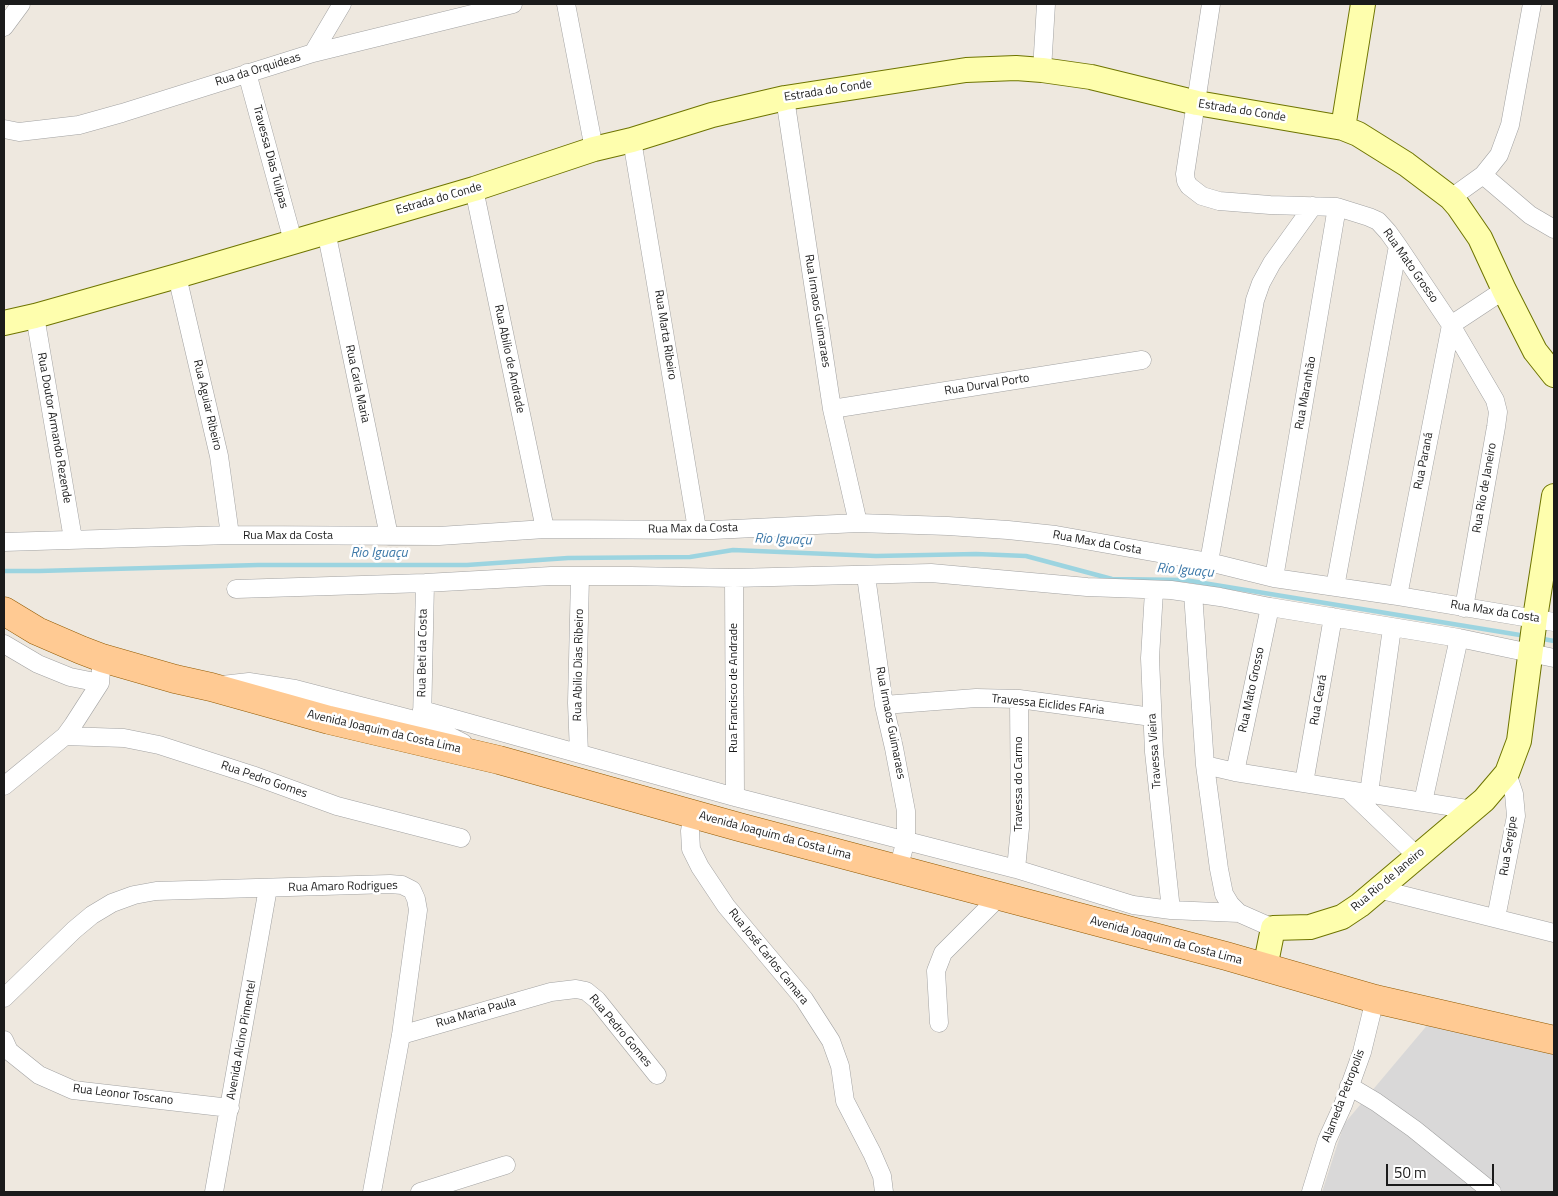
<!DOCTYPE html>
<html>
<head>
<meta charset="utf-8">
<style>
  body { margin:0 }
  #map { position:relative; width:1558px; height:1196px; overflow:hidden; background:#eee8df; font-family:"Titillium Web",sans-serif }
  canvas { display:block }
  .frame { position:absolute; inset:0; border:5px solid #1b1b1b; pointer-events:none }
  .scale { position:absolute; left:1386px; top:1164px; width:108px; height:22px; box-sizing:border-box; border:2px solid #1b1b1b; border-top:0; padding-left:6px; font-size:15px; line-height:18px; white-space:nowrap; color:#1b1b1b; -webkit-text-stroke:4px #fff; paint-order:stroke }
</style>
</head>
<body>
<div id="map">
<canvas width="1558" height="1196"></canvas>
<div class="frame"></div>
<div class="scale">50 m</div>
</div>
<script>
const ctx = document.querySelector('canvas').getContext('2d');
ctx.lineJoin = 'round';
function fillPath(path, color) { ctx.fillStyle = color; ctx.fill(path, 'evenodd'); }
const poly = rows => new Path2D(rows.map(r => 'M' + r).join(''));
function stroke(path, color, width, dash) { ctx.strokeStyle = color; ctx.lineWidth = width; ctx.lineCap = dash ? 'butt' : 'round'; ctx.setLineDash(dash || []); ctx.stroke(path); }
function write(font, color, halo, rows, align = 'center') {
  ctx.font = font + ' "Titillium Web",sans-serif'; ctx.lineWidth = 5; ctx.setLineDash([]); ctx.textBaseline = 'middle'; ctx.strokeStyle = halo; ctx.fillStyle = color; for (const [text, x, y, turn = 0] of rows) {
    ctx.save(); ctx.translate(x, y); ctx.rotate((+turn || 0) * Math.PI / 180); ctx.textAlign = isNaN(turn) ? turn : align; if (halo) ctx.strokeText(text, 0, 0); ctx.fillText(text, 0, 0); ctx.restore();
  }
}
fillPath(poly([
  [1440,1010,1554,1040,1554,1192,1322,1192,1344,1124]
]), '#d9d8d8');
stroke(poly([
  [4,571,39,571,258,565,467,565,568,558,690,557,733,550,876,556,976,554,1026,556,1112,579,1185,580,1526,636],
  [1538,638,1554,641]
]), '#9cd4e0', 4.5);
const street = poly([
  [566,4,594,149],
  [1211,4,1185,174,1186,181,1189,186,1202,196,1219,201,1270,205,1337,207,1369,217,1378,221,1388,232,1398,246,1451,325,1495,400,1498,412,1496,427,1464,608],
  [4,27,21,4],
  [313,53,342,4],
  [1042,70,1046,4],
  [247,73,293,241],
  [785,98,832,409,858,523],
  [4,129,19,132,79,125,122,113,313,53,513,4],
  [632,140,697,529],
  [1483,175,1499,155,1510,125,1532,4],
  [474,189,545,529],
  [1451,198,1483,175,1530,215,1554,229],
  [326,231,389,536],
  [177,276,219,456,230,535],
  [35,316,73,539],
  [832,409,1142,360],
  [4,542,230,535,439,536,545,529,713,530,858,523,948,526,1008,530,1056,535,1209,562,1274,578,1398,596,1554,622],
  [1209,562,1255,300,1261,283,1272,263,1313,206],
  [866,576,884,705,894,748,906,811,906,840,898,869],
  [734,578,735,797],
  [1274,578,1337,207],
  [1335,587,1398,246],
  [236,589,425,583,551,576,631,576,734,578,931,573,1087,587,1171,590,1220,597,1270,607,1459,638,1554,658],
  [1154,591,1150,658,1154,752,1171,910],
  [1193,593,1205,765,1219,869,1224,894,1230,904,1239,913,1273,928],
  [1398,596,1451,325,1504,290],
  [4,644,38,664,70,677,100,683],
  [222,685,249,682,295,689,422,722,463,743],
  [884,705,976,698,1019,699,1152,717],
  [422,710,735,797,1016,869,1133,905,1171,910,1239,913],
  [422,722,425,583],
  [65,736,124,738,159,745,252,775,337,806,461,838],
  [579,753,577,703,580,577],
  [1205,765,1235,772,1473,810],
  [1235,772,1270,607],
  [1304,783,1333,617],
  [4,786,65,736,73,725,100,683,102,658],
  [1348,790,1417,856],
  [1369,793,1392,628],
  [1423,802,1459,638],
  [693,814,690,831,691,849,700,867,726,906,804,999,831,1041,840,1066,845,1101,872,1153,882,1176,884,1192],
  [1016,869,1020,828,1019,699],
  [1378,889,1554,933],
  [1496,918,1516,816,1514,794,1507,773],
  [4,998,74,930,92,915,112,903,134,895,156,891,390,884,402,885,412,890,416,899,418,910,401,1035,372,1192],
  [939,1023,936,971,943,953,999,897],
  [401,1035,551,992,576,989,586,991,597,1000,657,1075],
  [4,1040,9,1051,39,1075,73,1090,230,1108],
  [1349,1086,1376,1102,1414,1129,1492,1192],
  [214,1192,268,888],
  [420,1192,506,1165],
  [1311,1192,1327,1140,1343,1105,1362,1052,1375,999]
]);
const secondary = poly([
  [1343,128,1363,4],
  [4,323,35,316,177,276,474,189,594,149,632,140,712,115,785,98,966,70,1016,68,1042,70,1091,77,1197,103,1343,128,1358,134,1406,164,1451,198,1458,206,1480,238,1504,290,1535,351,1554,375],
  [1265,968,1273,928,1310,927,1342,917,1360,905,1484,800,1507,773,1519,741,1535,618,1554,496]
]);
const primary = poly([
  [4,611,37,631,81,650,102,658,175,679,211,687,329,720,499,760,739,827,1226,956,1375,999,1554,1040]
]);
stroke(street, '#a2a2a2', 19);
stroke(secondary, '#6e7400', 26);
stroke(primary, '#925a00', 29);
stroke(street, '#fff', 18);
stroke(secondary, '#fefead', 24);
stroke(primary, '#ffca93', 28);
write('12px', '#1b1b1b', '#fff', [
  ["Rua da Orquideas",258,70,-17],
  ["Estrada do Conde",828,91,-9],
  ["Estrada do Conde",1242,111,9],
  ["Travessa Dias Tulipas",270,157,75],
  ["Estrada do Conde",439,199,-16],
  ["Rua Mato Grosso",1410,266,55],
  ["Rua Irmaos Guimaraes",817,311,81],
  ["Rua Marta Ribeiro",665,335,81],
  ["Rua Abilio de Andrade",509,359,78],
  ["Rua Carla Maria",357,384,78],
  ["Rua Durval Porto",987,385,-9],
  ["Rua Maranhão",1306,393,-80],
  ["Rua Aguiar Ribeiro",207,405,77],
  ["Rua Doutor Armando Rezende",54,428,80],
  ["Rua Paraná",1424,461,-79],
  ["Rua Rio de Janeiro",1485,488,-80],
  ["Rua Max da Costa",693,529,-1],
  ["Rua Max da Costa",288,536],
  ["Rua Max da Costa",1097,543,10],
  ["Rua Max da Costa",1495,612,9],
  ["Rua Beti da Costa",423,653,-89],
  ["Rua Abilio Dias Ribeiro",579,665,-89],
  ["Rua Francisco de Andrade",734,688,-90],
  ["Rua Mato Grosso",1252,690,-78],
  ["Rua Ceará",1319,700,-80],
  ["Travessa Eiclides FAria",1048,705,6],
  ["Rua Irmaos Guimaraes",890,723,79],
  ["Avenida Joaquim da Costa Lima",384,732,13],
  ["Travessa Vieira",1155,751,-94],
  ["Rua Pedro Gomes",264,780,19],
  ["Travessa do Carmo",1019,784,-90],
  ["Avenida Joaquim da Costa Lima",775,836,15],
  ["Rua Sergipe",1509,846,-81],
  ["Rua Rio de Janeiro",1388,880,-40],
  ["Rua Amaro Rodrigues",343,887,-1],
  ["Avenida Joaquim da Costa Lima",1166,941,15],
  ["Rua José Carlos Camara",768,957,51],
  ["Rua Maria Paula",476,1013,-16],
  ["Rua Pedro Gomes",620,1031,50],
  ["Avenida Alcino Pimentel",242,1040,-80],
  ["Rua Leonor Toscano",123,1095,7],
  ["Alameda Petropolis",1344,1096,-69]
]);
write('italic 14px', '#3f7aa9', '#fff', [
  ["Rio Iguaçu",783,540,2],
  ["Rio Iguaçu",379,554],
  ["Rio Iguaçu",1185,571,5]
]);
</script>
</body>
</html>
